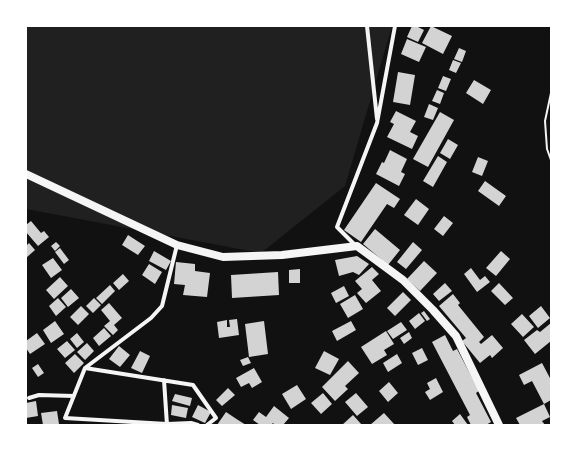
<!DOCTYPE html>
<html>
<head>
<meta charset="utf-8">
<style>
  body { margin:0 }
  #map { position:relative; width:577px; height:451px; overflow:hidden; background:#111; font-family:"DejaVu Sans",sans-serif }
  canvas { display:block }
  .frame { position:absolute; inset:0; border:27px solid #fff; pointer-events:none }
</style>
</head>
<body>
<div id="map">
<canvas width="577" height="451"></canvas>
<div class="frame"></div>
</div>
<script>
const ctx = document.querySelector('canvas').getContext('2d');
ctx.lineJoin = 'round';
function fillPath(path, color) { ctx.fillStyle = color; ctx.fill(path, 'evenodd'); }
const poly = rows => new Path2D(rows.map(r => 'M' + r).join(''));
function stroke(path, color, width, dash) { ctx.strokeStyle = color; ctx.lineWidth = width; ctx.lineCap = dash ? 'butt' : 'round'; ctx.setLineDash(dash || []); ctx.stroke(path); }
fillPath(poly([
  [26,26,392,26,345,186,261,253,26,209]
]), '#202020');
fillPath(poly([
  [412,26,416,26,424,30,418,42,407,37],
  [431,26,452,36,443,54,422,43],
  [407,39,426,47,419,62,401,54],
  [459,48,466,51,462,62,454,59],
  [453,60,461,63,456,73,449,70],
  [398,72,415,75,410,105,393,102],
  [443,76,451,79,446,91,438,88],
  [474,80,491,90,483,104,466,93],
  [437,90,444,93,440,104,432,101],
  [429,104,438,108,433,120,424,117],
  [396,111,416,121,410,132,418,136,412,149,387,137,394,124,390,122],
  [440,112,454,120,428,167,413,159],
  [448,139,458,145,450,159,440,153],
  [390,150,407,159,401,172,405,174,399,186,376,174,382,162,384,163],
  [438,156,447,162,433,187,423,181],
  [478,157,488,161,482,176,472,172],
  [485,181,506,196,499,206,478,191],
  [376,183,400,199,394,208,387,204,361,242,344,230],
  [416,199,429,209,418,225,404,215],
  [444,216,453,223,443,236,434,229],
  [31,221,41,233,44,231,49,237,38,246,26,232,26,225],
  [375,229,400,250,388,265,363,244],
  [128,235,145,246,138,255,122,245],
  [56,242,60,246,55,251,51,246],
  [413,242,422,250,406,269,397,262],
  [29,243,35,250,26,258,26,246],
  [60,248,69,260,64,264,55,252],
  [154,251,171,261,166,270,149,261],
  [501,251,510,259,496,276,486,268],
  [357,256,369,264,359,275,353,272,339,276,335,260],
  [53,258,62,270,51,278,42,265],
  [424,261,437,273,420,291,407,279],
  [176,262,195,264,195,271,210,273,207,297,183,295,185,285,174,284],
  [149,264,162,272,155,284,142,275],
  [372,267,379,274,372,280,381,291,366,303,357,293,362,289,355,281],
  [471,268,480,280,485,276,490,282,477,292,464,274],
  [300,269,300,283,289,283,289,270],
  [278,272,279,295,232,298,231,275],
  [123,274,129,281,119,290,113,283],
  [60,277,68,286,54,299,46,290],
  [445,283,452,291,439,301,433,294],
  [499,283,513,298,505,305,491,291],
  [110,285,115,291,102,304,96,298],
  [344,286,349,296,336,303,331,293],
  [71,289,79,298,68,307,61,298],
  [403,292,411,300,395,316,387,308],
  [453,294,460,303,458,305,484,337,479,342,481,344,492,335,503,348,492,358,490,355,480,363,462,341,466,338,439,306],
  [355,295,363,309,348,318,340,304],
  [58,298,66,307,56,316,49,306],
  [94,298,101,305,93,313,86,306],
  [109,303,122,318,114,325,118,330,113,335,104,326,110,321,101,310],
  [81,306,89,314,78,325,70,317],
  [541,306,550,318,538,328,529,316],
  [424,311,430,319,427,321,421,313],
  [419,313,425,321,415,329,409,321],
  [522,314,534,327,523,337,511,324],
  [237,319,239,335,219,338,217,322,227,320,227,327,230,327,229,320],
  [55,321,64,334,51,343,43,330],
  [264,321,268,354,249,357,245,324],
  [351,321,356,330,337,341,332,331],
  [401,322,407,330,393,339,387,331],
  [551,323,551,341,535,354,524,340,537,330,540,332],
  [104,328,111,336,99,346,93,338],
  [386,331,394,344,384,350,387,355,372,364,361,347],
  [409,332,412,338,404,344,400,338],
  [37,333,45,344,30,354,26,348,26,341],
  [77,333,84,342,77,348,70,339],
  [445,335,453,351,457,349,479,391,476,393,491,422,486,425,471,425,467,417,470,415,432,342],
  [67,341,75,350,65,358,57,349],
  [87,343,94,351,85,360,77,352],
  [119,346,130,355,120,367,109,359],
  [422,348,428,360,418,365,412,353],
  [140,351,150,356,142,373,131,368],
  [324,351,339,359,330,375,315,368],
  [75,354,84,363,74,373,65,363],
  [397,354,402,363,388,372,383,363],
  [248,357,251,363,243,366,240,360],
  [348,361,359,373,345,386,348,389,335,401,322,387],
  [542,363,551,380,551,400,544,404,532,381,524,385,519,375],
  [38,364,44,373,38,377,32,368],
  [254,368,262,382,252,388,249,383,241,387,236,378],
  [436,378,443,392,430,400,425,392,430,389,427,383],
  [389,382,398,393,388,402,379,391],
  [297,385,306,399,291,409,282,394],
  [228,388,235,395,222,406,216,400],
  [323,393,332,404,321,414,311,403],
  [356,393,368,407,357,416,345,402],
  [175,394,192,398,190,406,172,401],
  [36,401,38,416,26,418,26,403],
  [544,404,550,417,542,421,545,425,520,425,516,418],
  [172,405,188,408,186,418,171,415],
  [198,405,211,412,205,423,192,417],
  [274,406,289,418,283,425,275,425,273,423,271,425,260,425,253,420,259,412,266,417],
  [57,411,59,424,43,425,41,413],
  [226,412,238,420,246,425,217,425],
  [384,413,395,425,370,425],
  [460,414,468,425,455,425,452,421],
  [353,415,362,425,342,425]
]), '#d3d3d3');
stroke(poly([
  [551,93,545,121,547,149,551,160]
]), '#f5f5f5', 2);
stroke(poly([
  [367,26,377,119],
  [177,245,162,306,151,318,85,368,65,418,167,424,191,423,198,425],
  [356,246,337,227,377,123,395,26],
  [85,368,193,385,216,418,207,425],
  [164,380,167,425],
  [29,398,39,395,74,396]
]), '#f5f5f5', 4);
stroke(poly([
  [26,174,177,245,223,257,282,255,357,246,403,280,433,310,456,336,499,425]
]), '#f5f5f5', 8);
</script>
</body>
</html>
